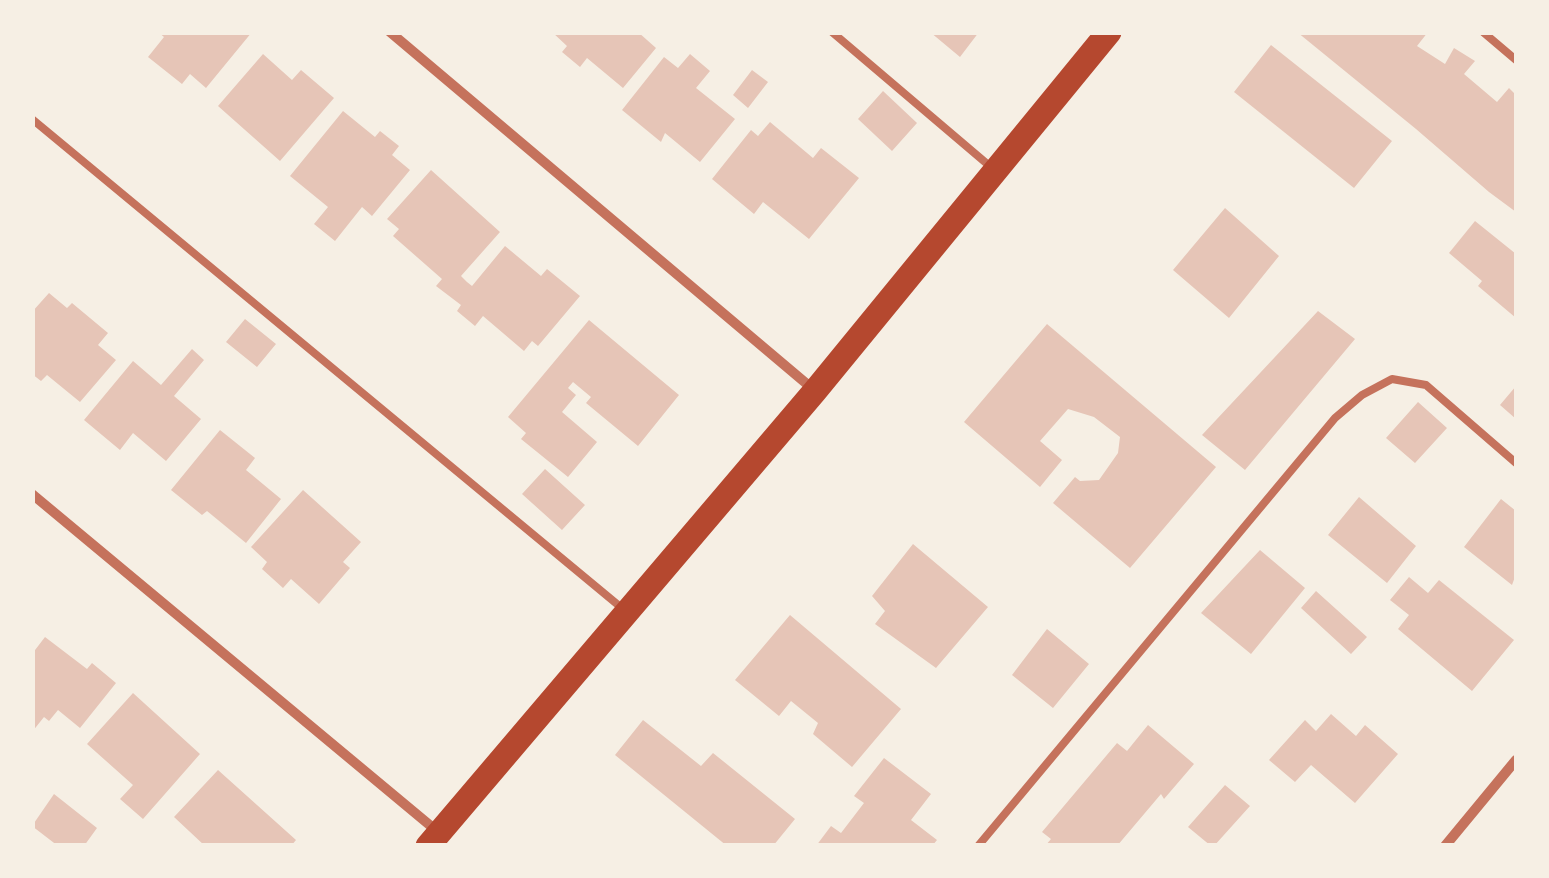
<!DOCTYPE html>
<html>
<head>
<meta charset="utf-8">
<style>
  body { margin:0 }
  #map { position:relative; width:1549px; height:878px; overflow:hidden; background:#f6efe4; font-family:Jost,sans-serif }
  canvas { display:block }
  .frame { position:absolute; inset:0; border:35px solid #f6efe4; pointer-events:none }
</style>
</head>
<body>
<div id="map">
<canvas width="1549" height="878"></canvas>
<div class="frame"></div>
</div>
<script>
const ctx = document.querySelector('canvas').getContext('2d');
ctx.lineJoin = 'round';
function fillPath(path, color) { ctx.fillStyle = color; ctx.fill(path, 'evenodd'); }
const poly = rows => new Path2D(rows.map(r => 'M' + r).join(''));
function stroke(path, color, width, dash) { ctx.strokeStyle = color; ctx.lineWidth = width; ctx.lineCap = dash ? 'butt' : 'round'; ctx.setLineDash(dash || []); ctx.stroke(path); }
fillPath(poly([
  [158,32,252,32,206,88,190,74,182,84,148,57,164,37],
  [552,32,638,32,656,48,623,88,587,58,580,67,562,52,567,46],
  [930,32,979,32,960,57],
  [1297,32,1428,32,1417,46,1445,64,1454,48,1475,61,1464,74,1497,102,1509,88,1516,95,1516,212,1489,192,1416,129],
  [1271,45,1392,141,1354,188,1234,92],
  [263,54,292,80,301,70,334,98,280,161,218,106],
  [690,54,710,71,696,88,735,119,700,162,665,133,661,142,622,110,664,57,678,68],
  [752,70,768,82,748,108,733,95],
  [883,91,917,123,892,151,858,119],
  [343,111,375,137,380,131,399,146,392,155,410,170,372,216,362,207,335,241,314,224,328,207,290,176],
  [770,122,813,158,821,148,859,178,809,239,763,202,754,214,712,179,751,130,758,136],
  [431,170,500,232,461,276,467,282,472,286,505,246,541,276,547,269,580,296,538,346,532,341,524,351,483,316,475,326,457,311,461,305,436,286,442,279,393,236,399,229,387,219],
  [1225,208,1279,256,1229,318,1173,270],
  [1475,221,1516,254,1516,318,1478,286,1482,281,1449,253],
  [49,293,67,308,72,303,108,333,98,345,116,360,80,402,47,375,41,381,32,374,32,312],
  [1318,311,1355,339,1245,470,1202,435],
  [245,319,276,344,257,367,226,342],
  [589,320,679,395,638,446,586,403,591,397,573,382,568,388,576,395,562,412,597,442,568,477,521,439,526,433,508,417],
  [1047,324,1216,467,1130,568,1053,503,1075,477,1080,481,1099,480,1118,453,1120,437,1094,417,1068,409,1040,441,1062,460,1040,487,964,422],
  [192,349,204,360,174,396,201,419,166,461,133,433,120,450,84,420,133,361,161,385],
  [1516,386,1516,419,1500,405],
  [1418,402,1447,428,1415,463,1386,438],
  [220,430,255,458,246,470,281,499,246,543,207,511,202,515,171,490],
  [545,469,585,505,562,530,522,494],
  [303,490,361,542,343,562,350,568,319,604,291,579,283,588,262,569,267,562,251,547],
  [1359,497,1416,546,1387,583,1328,535],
  [1501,499,1516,511,1516,574,1512,585,1464,547],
  [913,544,988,607,936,668,875,624,885,611,872,596],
  [1260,550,1305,588,1251,654,1201,613],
  [1409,577,1428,593,1439,580,1514,640,1472,691,1398,629,1409,615,1390,600],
  [1316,591,1367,637,1351,654,1301,608],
  [790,615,901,709,852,767,813,734,818,723,791,701,779,716,735,680],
  [1047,629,1089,664,1053,708,1012,675],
  [45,637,87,669,92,663,116,683,80,728,58,710,49,721,44,717,32,732,32,654],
  [133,693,200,754,143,819,120,799,133,785,87,744],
  [1331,714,1356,736,1365,725,1398,754,1355,803,1311,765,1295,782,1269,760,1305,720,1316,731],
  [643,720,701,766,713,753,795,819,773,846,727,846,615,755],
  [1148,725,1194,764,1164,799,1161,794,1117,846,1045,846,1051,839,1042,832,1117,743,1127,751],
  [884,758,931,794,911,820,937,840,932,846,816,846,831,826,841,833,864,803,854,796],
  [218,770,296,840,291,846,205,846,174,817],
  [1225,785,1250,806,1214,846,1211,846,1188,827],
  [54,794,97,828,84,846,58,846,32,826]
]), '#e6c5b7');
stroke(poly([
  [832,32,992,168],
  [1483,32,1516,60],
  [32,119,623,609],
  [978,846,1335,418,1362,395,1392,379,1426,385,1516,463]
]), '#c5725c', 8);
stroke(poly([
  [390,32,814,390],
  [32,494,438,832],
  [1445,846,1516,760]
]), '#c5725c', 10);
stroke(poly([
  [428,846,815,391,1109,32]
]), '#b5482f', 25);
</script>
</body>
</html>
